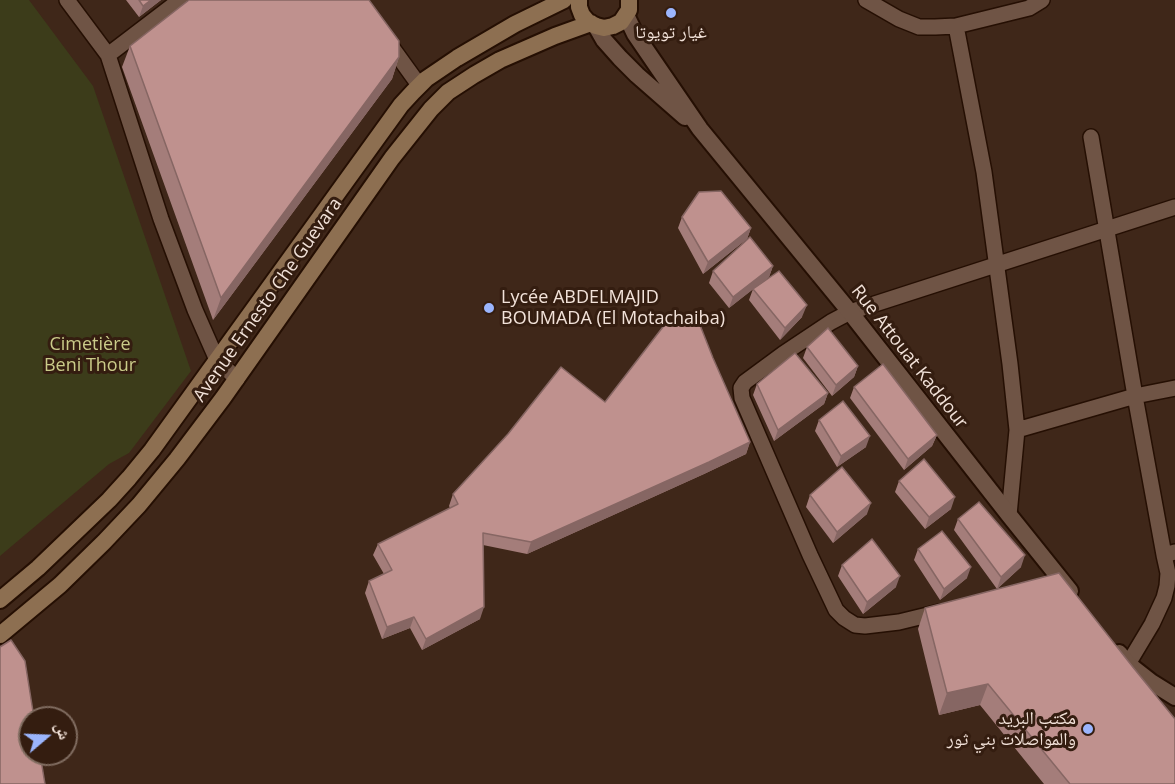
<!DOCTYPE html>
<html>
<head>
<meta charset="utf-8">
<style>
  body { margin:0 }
  #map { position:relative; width:1175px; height:784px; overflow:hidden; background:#3f2719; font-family:"Open Sans","Noto Naskh Arabic",sans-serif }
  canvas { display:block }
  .north { position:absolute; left:18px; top:706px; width:60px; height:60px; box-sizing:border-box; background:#341d10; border:2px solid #806c60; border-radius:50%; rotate:71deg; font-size:16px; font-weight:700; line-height:24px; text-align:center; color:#f2e2d9 }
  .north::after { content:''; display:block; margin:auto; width:21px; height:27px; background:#9bb5fd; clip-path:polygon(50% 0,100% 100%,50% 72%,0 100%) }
</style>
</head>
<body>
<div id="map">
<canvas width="1175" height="784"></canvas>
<div class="north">ش</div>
</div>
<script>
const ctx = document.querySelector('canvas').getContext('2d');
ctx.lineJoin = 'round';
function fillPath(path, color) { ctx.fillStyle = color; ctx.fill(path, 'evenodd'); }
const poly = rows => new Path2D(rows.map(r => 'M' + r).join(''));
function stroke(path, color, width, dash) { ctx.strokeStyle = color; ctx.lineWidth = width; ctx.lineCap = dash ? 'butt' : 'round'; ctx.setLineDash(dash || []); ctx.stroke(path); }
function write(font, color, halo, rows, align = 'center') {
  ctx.font = font + ' "Open Sans","Noto Naskh Arabic",sans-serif'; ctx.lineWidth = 6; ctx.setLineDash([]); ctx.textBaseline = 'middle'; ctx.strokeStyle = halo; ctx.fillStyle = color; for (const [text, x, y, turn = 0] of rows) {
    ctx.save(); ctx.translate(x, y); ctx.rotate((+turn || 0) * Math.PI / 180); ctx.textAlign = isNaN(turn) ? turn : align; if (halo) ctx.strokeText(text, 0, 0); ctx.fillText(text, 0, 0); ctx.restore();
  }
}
fillPath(poly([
  [0,0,29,0,93,86,191,371,129,453,109,464,0,556]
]), '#3c3c1a');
const minor = poly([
  [67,0,108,55,161,219,195,310,217,360,237,379],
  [866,0,899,19,919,27,935,27,956,26,1029,8,1042,0],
  [956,26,984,172,1010,364,1017,430,1009,515],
  [388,42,419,85],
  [108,55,180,0],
  [1175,388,1135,396,1164,555,1175,552],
  [1017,430,1135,396,1091,137],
  [940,612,899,622,865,626,855,625,844,618,836,610,810,555,742,398,741,388,745,382,783,354,831,322,850,312,1175,207],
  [1128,664,1152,624,1164,598,1167,586,1168,573,1164,555]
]);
const tertiary = poly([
  [626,15,635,34,700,129,850,312,1009,515,1070,591],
  [596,26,604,40,620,58,637,75,685,117],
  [1119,653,1128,664,1151,682,1175,697]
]);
const secondary = poly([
  [579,0,579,7,582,15,588,22,596,26,604,28,613,26,621,22,629,10,629,0],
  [0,600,38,568,109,500,129,478,152,450,401,105,413,92,426,79,457,58,515,24,564,0],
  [0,635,60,585,104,542,139,505,177,459,223,398,392,158,431,109,448,92,474,75,500,60,555,36,591,23]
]);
stroke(minor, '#250f03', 18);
stroke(tertiary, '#250f03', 20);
stroke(secondary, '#250f03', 20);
stroke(minor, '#6f5445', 15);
stroke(tertiary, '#6f5445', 16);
stroke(secondary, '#8d6f51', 16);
fillPath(poly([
  [126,0,161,0,139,17],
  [130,46,399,57,392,79,213,320,122,67],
  [682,217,751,228,747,239,703,274,678,228],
  [773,266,769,277,758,286,802,317,780,340,749,300,753,289,729,308,709,283,713,271],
  [807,347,858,366,854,377,832,396,803,358],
  [713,358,750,442,746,454,704,474,527,554,483,545,480,619,422,650,410,628,382,639,365,593,369,581,384,574,373,555,378,544,450,508,449,506,453,494,605,402],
  [757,384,828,393,824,404,774,441,753,395],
  [854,387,937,435,932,446,904,470,850,398],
  [819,420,866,447,837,467,815,431],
  [899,481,951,509,925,529,895,492],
  [810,495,867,514,833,543,806,507],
  [958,519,1021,567,997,589,954,530],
  [918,549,967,578,940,600,914,560],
  [842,565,896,587,863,614,838,576],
  [925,608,1132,666,1175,784,1044,784,980,705,939,715,918,629]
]), '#a47d7a');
fillPath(poly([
  [151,0,161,0,139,17,143,6],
  [399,57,392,79,213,320,221,298],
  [751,228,747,239,703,274,708,262],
  [773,266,769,277,729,308,733,297],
  [807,305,802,317,780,340,785,328],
  [858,366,854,377,832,396,836,385],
  [828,393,824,404,774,441,778,430],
  [937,435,932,446,904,470,908,459],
  [870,436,866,447,837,467,841,456],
  [750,442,746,454,704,474,527,554,531,542],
  [955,497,951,509,925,529,929,517],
  [871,503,867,514,833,543,837,532],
  [1025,555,1021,567,997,589,1001,577],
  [971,567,967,578,940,600,944,589],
  [900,576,896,587,863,614,867,602],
  [484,607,480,619,422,650,426,639],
  [414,617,410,628,382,639,387,627],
  [988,684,980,705,939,715,947,693]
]), '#866663');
const building = poly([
  [139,0,151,0,143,6,139,0],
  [189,0,369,0,399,41,399,57,221,298,130,46,189,0],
  [721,191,751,228,708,262,682,217,699,192,721,191],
  [750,237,773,266,733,297,713,271,750,237],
  [779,271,807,305,785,328,753,289,779,271],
  [698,320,713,358,750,442,709,462,531,542,483,533,484,607,426,639,414,617,387,627,369,581,392,570,378,544,458,504,453,494,508,434,561,367,605,402,666,323,698,320],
  [828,328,858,366,836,385,807,347,828,328],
  [795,353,828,393,778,430,757,384,795,353],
  [883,364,937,435,908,459,854,387,883,364],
  [843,401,870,436,841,456,819,420,843,401],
  [924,459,955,497,929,517,899,481,924,459],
  [842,467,871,503,837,532,810,495,842,467],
  [979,502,1025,555,1001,577,958,519,979,502],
  [942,531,971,567,944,589,918,549,942,531],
  [872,539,900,576,867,602,842,565,872,539],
  [1059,573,1132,666,1175,719,1175,783,1174,784,1070,784,988,684,947,693,925,608,1059,573],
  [11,640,25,661,34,718,30,718,30,754,40,754,45,784,0,784,0,647,11,640]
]);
fillPath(building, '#bf918e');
stroke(building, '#866663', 1.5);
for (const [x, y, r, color] of [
  [671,13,6,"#9bb5fd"],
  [489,308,6,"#9bb5fd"],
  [1088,729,6,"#9bb5fd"]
]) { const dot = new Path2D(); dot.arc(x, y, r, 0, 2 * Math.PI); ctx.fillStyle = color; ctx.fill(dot); stroke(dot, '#341d10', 2); }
write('18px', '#f2e2d9', '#341d10', [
  ["غيار تويوتا",671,33],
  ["Lycée ABDELMAJID",501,298,"left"],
  ["BOUMADA (El Motachaiba)",501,319,"left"],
  ["مكتب البريد",1076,719,"right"],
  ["والمواصلات بني ثور",1076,740,"right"]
]);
write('18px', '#f2e2d9', '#341d10', [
  ["Avenue Ernesto Che Guevara",268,300,-55],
  ["Rue Attouat Kaddour",909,357,52]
]);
write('18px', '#cacb89', '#341d10', [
  ["Cimetière",90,345],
  ["Beni Thour",90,366]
]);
</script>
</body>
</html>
